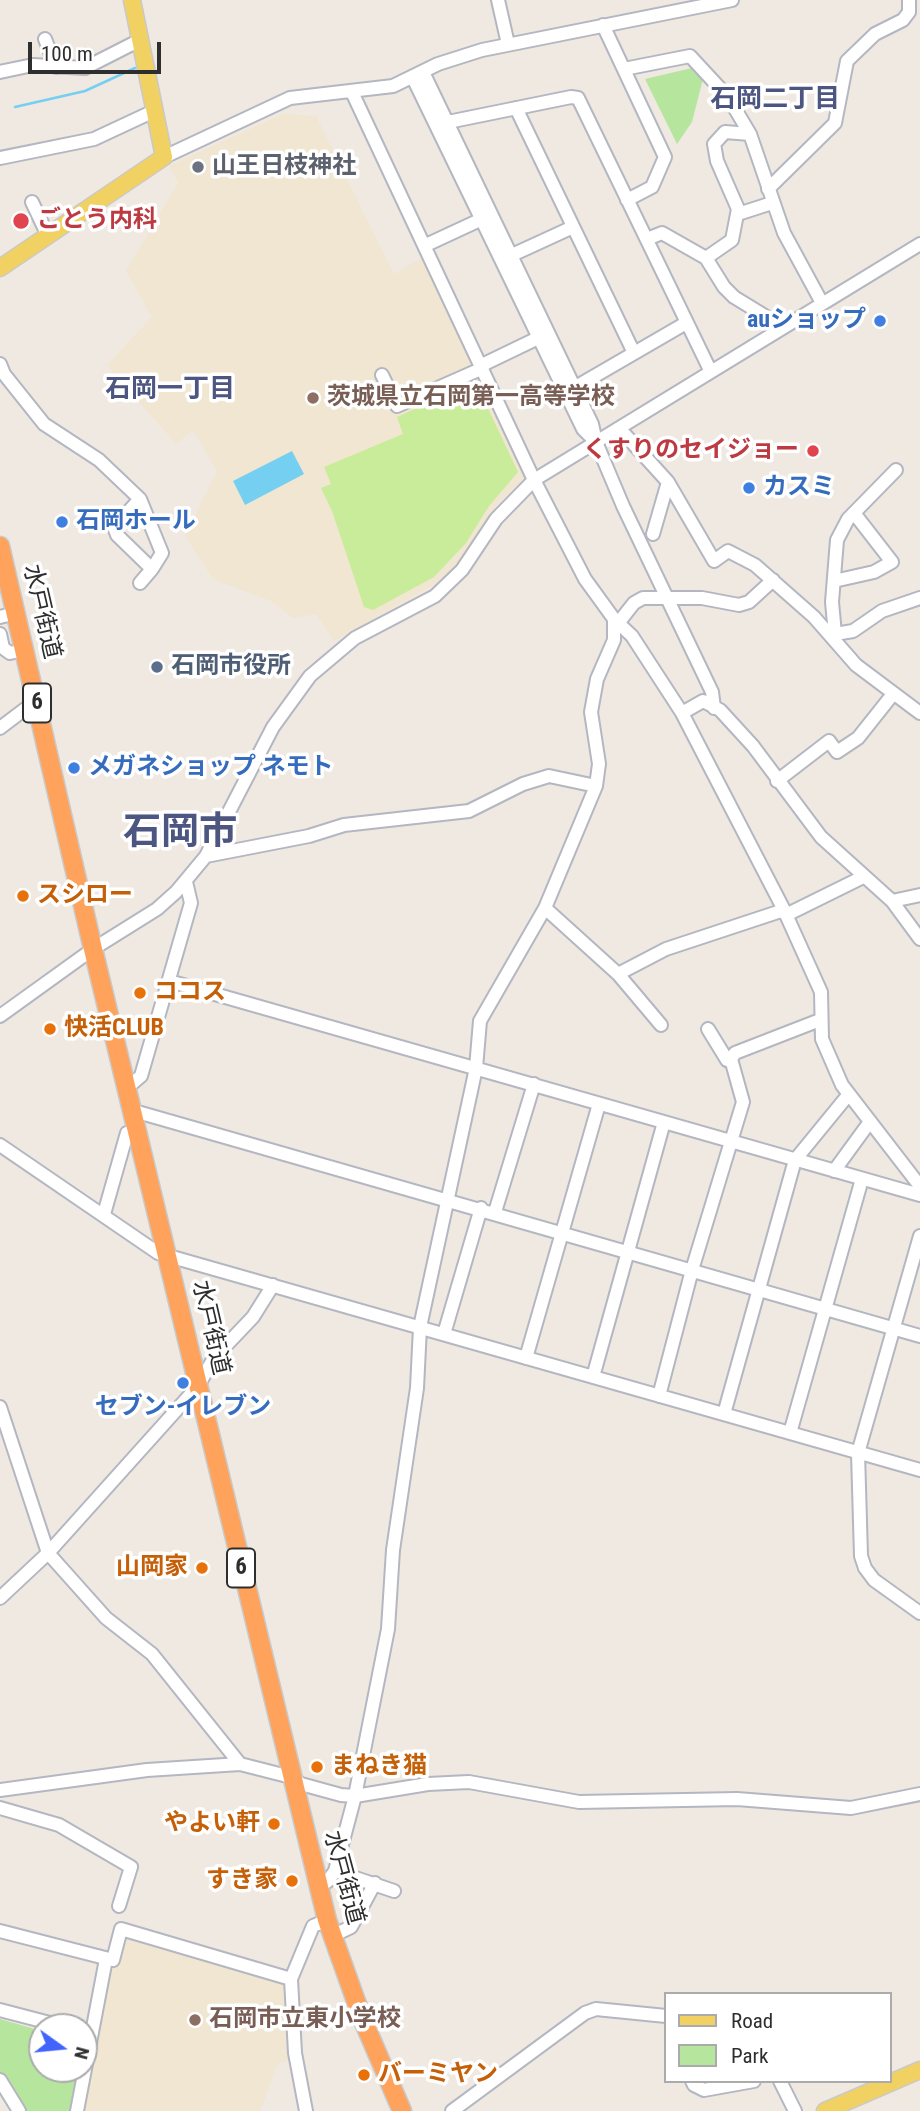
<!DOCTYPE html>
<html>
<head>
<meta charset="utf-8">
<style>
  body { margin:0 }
  #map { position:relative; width:920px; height:2111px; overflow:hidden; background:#efe9e1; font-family:"Roboto Condensed",sans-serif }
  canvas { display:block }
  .legend { position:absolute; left:664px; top:1992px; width:228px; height:91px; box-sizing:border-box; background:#fff; border:2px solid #ababab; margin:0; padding:9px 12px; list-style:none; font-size:21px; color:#2e2e2e }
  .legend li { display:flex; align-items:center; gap:14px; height:35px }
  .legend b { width:35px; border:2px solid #ababab }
  .north { position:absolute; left:28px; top:2013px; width:70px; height:70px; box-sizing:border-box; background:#fff; border:2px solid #ababab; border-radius:50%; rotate:105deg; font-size:19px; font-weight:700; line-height:28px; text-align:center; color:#2e2e2e }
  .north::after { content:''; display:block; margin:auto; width:24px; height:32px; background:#4264fb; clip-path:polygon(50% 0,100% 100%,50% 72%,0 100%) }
  .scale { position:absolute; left:28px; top:42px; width:133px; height:32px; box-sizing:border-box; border:4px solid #2e2e2e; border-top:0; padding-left:9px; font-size:21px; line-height:24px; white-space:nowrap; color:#2e2e2e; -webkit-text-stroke:5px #fff; paint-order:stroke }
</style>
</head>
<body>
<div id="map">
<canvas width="920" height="2111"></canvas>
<ul class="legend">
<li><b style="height:9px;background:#f2d163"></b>Road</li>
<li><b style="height:19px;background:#b6e59e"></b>Park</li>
</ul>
<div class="north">N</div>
<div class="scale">100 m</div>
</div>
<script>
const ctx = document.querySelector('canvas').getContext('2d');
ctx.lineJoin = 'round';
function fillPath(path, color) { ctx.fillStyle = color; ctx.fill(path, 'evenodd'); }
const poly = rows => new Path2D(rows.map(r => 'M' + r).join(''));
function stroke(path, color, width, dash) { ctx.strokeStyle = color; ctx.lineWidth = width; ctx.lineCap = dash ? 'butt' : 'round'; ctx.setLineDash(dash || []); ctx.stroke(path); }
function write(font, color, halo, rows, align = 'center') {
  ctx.font = font + ' "Roboto Condensed","Noto Sans JP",sans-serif'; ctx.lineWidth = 7; ctx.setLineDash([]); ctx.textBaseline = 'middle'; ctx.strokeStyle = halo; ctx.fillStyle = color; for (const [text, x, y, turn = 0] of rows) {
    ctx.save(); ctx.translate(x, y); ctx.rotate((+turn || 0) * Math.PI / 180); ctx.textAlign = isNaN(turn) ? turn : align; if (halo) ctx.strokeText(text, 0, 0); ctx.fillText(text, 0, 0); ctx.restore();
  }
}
fillPath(poly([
  [283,114,316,116,394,274,424,257,527,476,498,504,461,559,442,580,334,641,316,614,293,618,271,601,213,579,185,536,217,471,193,430,176,444,107,365,152,317,126,271,178,183,169,166],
  [124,1934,289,1980,290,2060,278,2063,260,2111,81,2111,110,1966,115,1966]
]), '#f0e6d1');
fillPath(poly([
  [692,68,703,79,692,122,677,144,645,79],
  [0,2019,42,2031,42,2069,78,2069,72,2111,24,2111,0,2076]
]), '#b6e59e');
fillPath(poly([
  [475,381,518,472,489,506,466,543,434,577,373,610,364,607,332,511,321,488,331,484,324,467,403,434,397,417]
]), '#c9ec9a');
fillPath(poly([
  [292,451,304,474,245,505,233,481]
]), '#75cff0');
stroke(poly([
  [15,107,85,91,135,68]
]), '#75cff0', 2.5);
const minor = poly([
  [498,0,508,44],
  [603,25,665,157,652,187,627,200],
  [45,39,56,67],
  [624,69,690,56,728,97,750,134,784,233,822,303],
  [0,72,33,65,85,68,140,40],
  [423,72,592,424,596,442,623,506,712,692,714,708],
  [413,78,583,429,596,442],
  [352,92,534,480,585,579,614,619,632,636,682,713,784,910,821,992,822,1039,842,1085,920,1186],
  [516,108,634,353],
  [448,122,571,97,578,98,710,370],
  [164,157,290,98,393,86,438,64,482,50,732,0],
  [0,158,94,139,154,111],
  [768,189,835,123,847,61,875,34,903,20,909,12,909,0],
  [32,202,48,236],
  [738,214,772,203],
  [647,239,662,233,706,258,724,287,734,297,783,327],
  [426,245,482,219],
  [512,255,573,227],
  [706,258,732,240,738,209,717,161,714,144,725,132,750,134],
  [0,364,4,374,44,424,99,460,140,499,114,527,117,535,152,569,140,583],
  [482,365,538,338],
  [382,375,397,406,483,368],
  [574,388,686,323],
  [619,428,668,482,714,561,728,551,755,565,814,617,856,665,920,713],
  [140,499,162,553,152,569],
  [653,534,668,482],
  [834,581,874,572,892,562,854,513],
  [0,617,16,613],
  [619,622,634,603,643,598,702,598,739,605,749,602,773,580],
  [0,634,3,648,10,653,24,650],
  [835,634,853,631,882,611,920,598],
  [832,636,835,634,832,602,837,540,848,519,896,470],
  [682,713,703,701,720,710,753,746,821,837,892,901,920,939],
  [0,728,25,709,37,705],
  [777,781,829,741,837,752,858,738,893,694],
  [206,856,309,836,344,825,469,811,523,784,549,776,596,786],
  [892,901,920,895],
  [545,908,618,974,661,1025],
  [786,915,863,877],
  [618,974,666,949,784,910],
  [169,981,920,1195],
  [0,1016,93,949,157,909,176,892,206,856,273,727,310,676,355,638,435,596,462,570,496,519,534,480,920,244],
  [708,1029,727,1060,731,1059],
  [128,1087,141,1076,191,903,186,882],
  [134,1111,920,1336],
  [0,1145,158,1253,920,1470],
  [834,1171,869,1123],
  [495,1212,534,1084],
  [104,1214,127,1133,139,1132],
  [920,1236,858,1453,861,1556,865,1568,874,1580,920,1613],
  [444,1334,481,1208],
  [526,1358,599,1104],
  [593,1377,664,1122],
  [659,1396,692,1270,743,1102,731,1059,735,1053,820,1020],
  [0,1407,48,1553,106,1618,152,1654,240,1764],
  [724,1414,795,1160,849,1094],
  [790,1433,862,1179],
  [0,1598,48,1553,198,1386,214,1358,253,1317,273,1285],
  [0,1790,147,1770,240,1764,291,1777,301,1784,341,1795,355,1796,428,1784,469,1782,579,1802,737,1799,851,1808,920,1794],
  [0,1808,59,1825,131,1867,119,1906],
  [335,1871,394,1891],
  [319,1887,328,1881,335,1871,355,1796,388,1629,393,1550,417,1388,420,1327,476,1068,480,1021,545,908,596,786,599,764,591,712,597,679,614,640,614,619],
  [0,1931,113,1960,121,1929,291,1979],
  [332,1936,351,1927,375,1883],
  [0,2010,65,2027],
  [0,2080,19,2111],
  [692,2081,694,2085,704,2090,754,2081],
  [780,2081,795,2111],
  [77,2111,106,1959],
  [306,2111,295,2053,291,1979,313,1926,327,1920],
  [452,2111,585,2013,596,2009,666,2016]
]);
const major = poly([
  [0,268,164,157,132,0],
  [825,2111,920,2070]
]);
const highway = poly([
  [0,546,93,949,327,1920,362,2018,402,2111]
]);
stroke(minor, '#b4b7c1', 16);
stroke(major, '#c9c9c9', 19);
stroke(highway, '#c9c9c9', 21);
stroke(minor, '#fff', 12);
stroke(major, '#f2d163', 16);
stroke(highway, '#ffa35c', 18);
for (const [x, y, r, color] of [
  [198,167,7,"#6b7280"],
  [21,221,9,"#e0444e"],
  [880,321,7,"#3f7fe0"],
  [313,398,7,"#8d6e63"],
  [813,451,7,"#e0444e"],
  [749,488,7,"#3f7fe0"],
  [62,522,7,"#3f7fe0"],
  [157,667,7,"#5c6f8a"],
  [74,768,7,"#3f7fe0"],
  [23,896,7,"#e8710a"],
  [140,993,7,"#e8710a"],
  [50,1029,7,"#e8710a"],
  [183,1383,7,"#3f7fe0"],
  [202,1568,7,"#e8710a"],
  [317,1767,7,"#e8710a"],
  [274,1824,7,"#e8710a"],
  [292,1881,7,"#e8710a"],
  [195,2020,7,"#8d6e63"],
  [364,2075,7,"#e8710a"]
]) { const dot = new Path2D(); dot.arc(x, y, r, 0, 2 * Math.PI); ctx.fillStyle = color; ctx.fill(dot); stroke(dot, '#fff', 2.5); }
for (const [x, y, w] of [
  [37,703,28],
  [241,1568,28]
]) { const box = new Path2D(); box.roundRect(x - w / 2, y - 19.5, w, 39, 5); ctx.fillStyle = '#fff'; ctx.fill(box); stroke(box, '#2e2e2e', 2); }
write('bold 23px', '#2e2e2e', null, [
  ["6",37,703],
  ["6",241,1568]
]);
write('bold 24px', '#5b616d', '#fff', [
  ["山王日枝神社",212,167]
], 'left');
write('bold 24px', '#be3a42', '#fff', [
  ["ごとう内科",37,221],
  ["くすりのセイジョー",799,451,"right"]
], 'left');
write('bold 24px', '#366cbe', '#fff', [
  ["auショップ",866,321,"right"],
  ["カスミ",763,488],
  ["石岡ホール",76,522],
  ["メガネショップ ネモト",88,768],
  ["セブン-イレブン",183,1408,"center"]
], 'left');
write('bold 24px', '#785e54', '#fff', [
  ["茨城県立石岡第一高等学校",327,398],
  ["石岡市立東小学校",209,2020]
], 'left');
write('24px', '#2e2e2e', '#fff', [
  ["水戸街道",41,612,77],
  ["水戸街道",210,1328,77],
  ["水戸街道",343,1878,75]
]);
write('bold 24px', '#4e5e75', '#fff', [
  ["石岡市役所",171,667]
], 'left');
write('bold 24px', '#c56008', '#fff', [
  ["スシロー",37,896],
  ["ココス",154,993],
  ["快活CLUB",64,1029],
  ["山岡家",188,1568,"right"],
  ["まねき猫",331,1767],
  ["やよい軒",260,1824,"right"],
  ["すき家",278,1881,"right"],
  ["バーミヤン",378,2075]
], 'left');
write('bold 26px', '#4d5680', '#fff', [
  ["石岡二丁目",775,100],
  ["石岡一丁目",170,390]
]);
write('bold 38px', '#4d5680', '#fff', [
  ["石岡市",180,834]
]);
</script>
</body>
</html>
